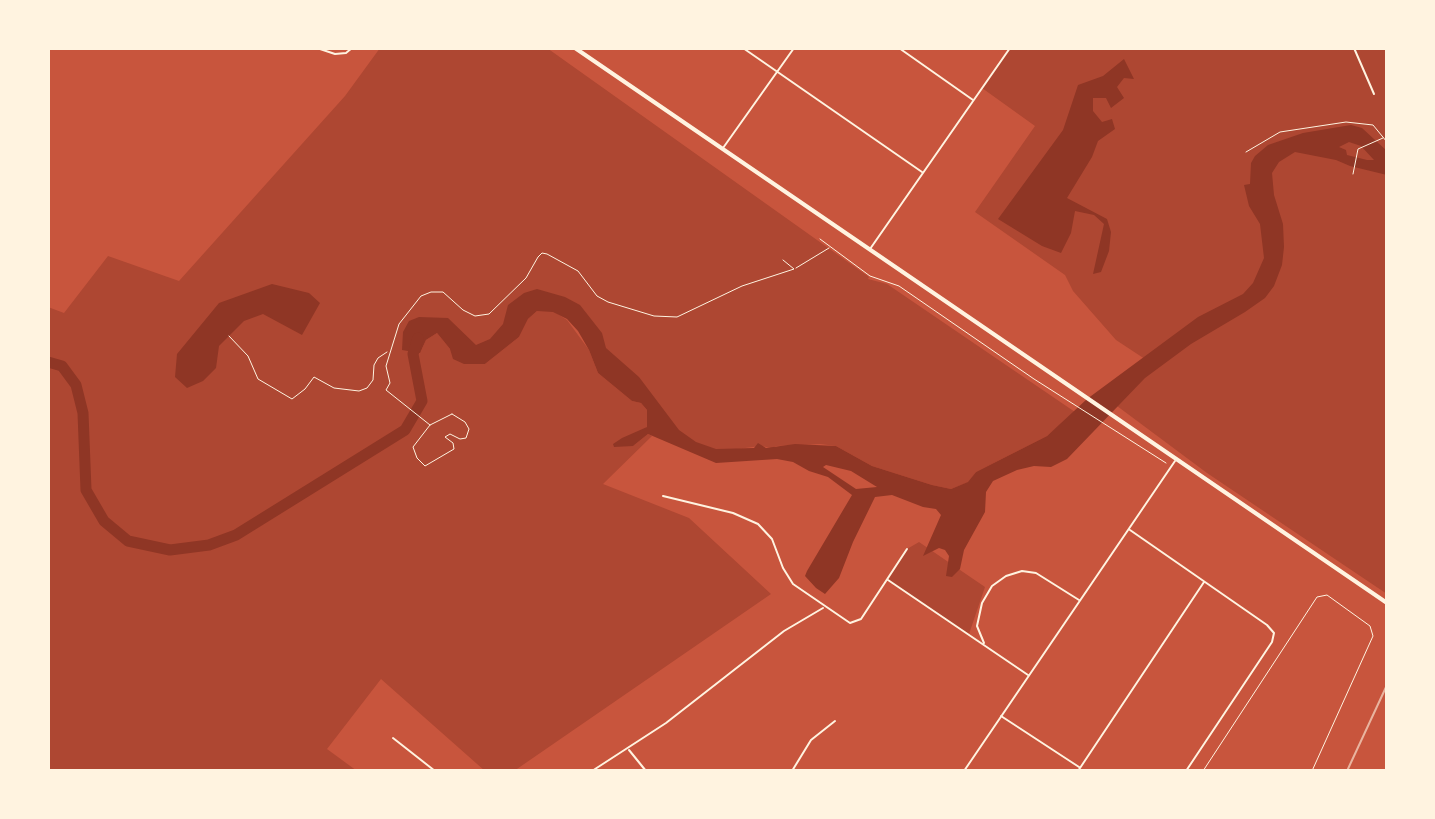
<!DOCTYPE html>
<html>
<head>
<meta charset="utf-8">
<style>
  body { margin:0 }
  #map { position:relative; width:1435px; height:819px; overflow:hidden; background:#c8553d; font-family:Quicksand,sans-serif }
  canvas { display:block }
  .frame { position:absolute; inset:0; border:50px solid #fff3e0; pointer-events:none }
</style>
</head>
<body>
<div id="map">
<canvas width="1435" height="819"></canvas>
<div class="frame"></div>
</div>
<script>
const ctx = document.querySelector('canvas').getContext('2d');
ctx.lineJoin = 'round';
function fillPath(path, color) { ctx.fillStyle = color; ctx.fill(path, 'evenodd'); }
const poly = rows => new Path2D(rows.map(r => 'M' + r).join(''));
function stroke(path, color, width, dash) { ctx.strokeStyle = color; ctx.lineWidth = width; ctx.lineCap = dash ? 'butt' : 'round'; ctx.setLineDash(dash || []); ctx.stroke(path); }
fillPath(poly([
  [380,48,547,48,869,277,868,279,887,284,1075,412,1047,436,976,472,969,482,951,489,932,485,872,466,836,446,820,444,776,446,772,448,761,446,696,454,568,307,532,308,492,352,430,326,420,353,426,340,437,333,450,349,485,364,519,337,528,319,537,311,553,311,567,320,589,350,598,373,632,401,641,403,647,410,647,427,633,446,648,434,652,436,603,484,689,518,771,594,514,771,485,771,381,679,327,749,357,771,48,771,48,307,64,313,108,256,179,281,345,96],
  [1010,48,1387,48,1387,594,1207,473,1109,400,1154,365,1116,340,1073,291,1065,275,975,212,1035,126,982,88],
  [919,542,985,587,969,634,888,580,907,549]
]), '#ae4732');
fillPath(poly([
  [1124,59,1134,79,1124,78,1117,87,1124,98,1111,108,1106,98,1093,98,1093,111,1102,122,1112,119,1115,129,1098,141,1092,157,1067,198,1107,219,1111,232,1109,251,1101,272,1093,274,1104,224,1094,215,1075,211,1071,233,1061,253,1042,246,998,219,1063,130,1078,85,1103,76],
  [1351,125,1362,128,1387,151,1387,175,1350,166,1336,160,1295,152,1279,162,1272,173,1274,195,1283,224,1284,247,1282,265,1274,286,1265,298,1245,312,1191,344,1145,378,1067,459,1051,467,1034,466,1017,470,993,481,986,492,985,512,964,550,960,569,952,577,946,576,949,556,945,550,939,548,923,556,941,515,936,509,923,507,892,495,875,497,853,542,839,578,825,594,816,588,805,576,807,571,852,495,828,477,809,471,793,462,777,459,716,463,648,434,633,446,614,447,613,444,622,438,647,427,647,410,641,403,632,401,598,373,589,350,578,331,567,319,553,312,537,311,528,319,519,337,485,364,464,364,453,359,450,349,437,333,426,340,420,353,402,350,403,332,409,321,419,317,448,318,476,345,490,339,503,324,508,305,524,293,537,289,565,297,580,305,602,333,606,348,639,377,679,430,696,442,716,449,754,448,758,443,766,448,795,444,836,446,872,466,932,485,951,489,968,482,976,472,1047,436,1087,399,1198,317,1243,294,1253,283,1264,258,1260,224,1249,206,1244,185,1250,184,1251,163,1255,156,1268,145,1303,133],
  [1349,142,1361,146,1374,160,1367,160,1347,155,1346,150,1339,147],
  [826,465,851,471,877,487,856,489,823,467],
  [272,284,309,293,320,303,302,335,263,314,244,321,219,346,216,368,203,381,187,388,175,377,177,354,219,303]
]), '#8f3625');
stroke(poly([
  [48,362,62,366,76,385,83,413,86,490,104,521,128,541,170,550,209,545,236,535,405,430,422,401,413,354,418,338]
]), '#8f3625', 11);
stroke(poly([
  [1246,152,1280,132,1346,122,1373,125,1387,142],
  [1353,174,1358,149,1383,138],
  [820,239,870,276,899,286,1034,379,1166,463],
  [796,268,829,248],
  [229,336,248,356,258,379,292,399,305,389,314,377,334,388,359,391,367,388,373,380,374,365,378,358,387,352],
  [452,414,465,422,469,429,466,438,460,439,450,434,445,437,453,443,454,449,425,466,417,458,413,447,430,425,452,414],
  [430,425,386,390,390,383,386,366,399,324,421,296,431,292,443,292,463,310,475,316,489,314,526,278,538,257,542,253,547,254,578,271,597,296,608,302,654,316,677,317,742,286,794,269,783,260]
]), '#fff3e0', 1);
stroke(poly([
  [1203,771,1317,597,1327,595,1370,626,1373,636,1312,771]
]), '#fff3e0', 1);
stroke(poly([
  [317,48,335,54,346,53,352,48],
  [743,48,922,172],
  [899,48,973,100],
  [1354,48,1374,94],
  [723,148,794,48],
  [870,249,1010,48],
  [663,496,733,513,758,524,772,539,783,568,793,584,850,623,861,619,907,549],
  [1130,530,1267,625,1274,633,1272,642,1186,771],
  [888,580,1028,675],
  [984,643,977,626,982,603,992,586,1006,576,1022,571,1036,573,1079,600],
  [1001,716,1079,767],
  [393,738,435,771],
  [629,750,646,771],
  [592,771,666,723,784,631,823,608],
  [792,771,811,740,835,721],
  [964,771,1175,461],
  [1078,771,1204,582]
]), '#fff3e0', 2);
stroke(poly([
  [575,48,1387,603]
]), '#fff3e0', 4);
stroke(poly([
  [1347,771,1387,685]
]), '#e9b49f', 2);
</script>
</body>
</html>
